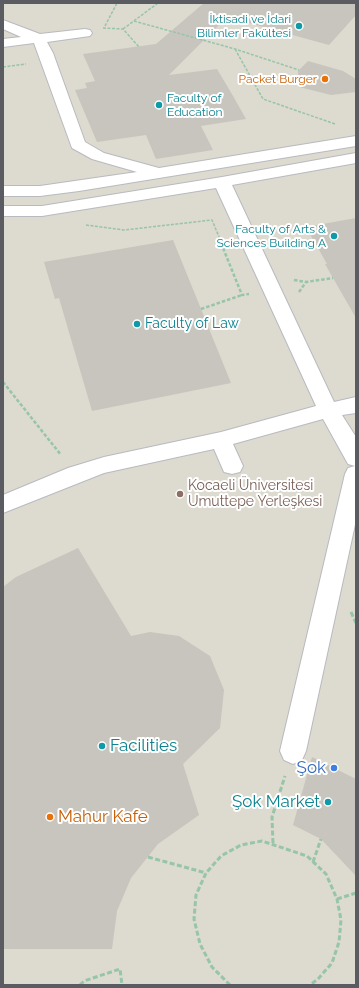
<!DOCTYPE html>
<html>
<head>
<meta charset="utf-8">
<style>
  body { margin:0 }
  #map { position:relative; width:359px; height:988px; overflow:hidden; background:#edebe1; font-family:Raleway,sans-serif }
  canvas { display:block }
  .frame { position:absolute; inset:0; border:4px solid #5a5c62; pointer-events:none }
</style>
</head>
<body>
<div id="map">
<canvas width="359" height="988"></canvas>
<div class="frame"></div>
</div>
<script>
const ctx = document.querySelector('canvas').getContext('2d');
ctx.lineJoin = 'round';
function fillPath(path, color) { ctx.fillStyle = color; ctx.fill(path, 'evenodd'); }
const poly = rows => new Path2D(rows.map(r => 'M' + r).join(''));
function stroke(path, color, width, dash) { ctx.strokeStyle = color; ctx.lineWidth = width; ctx.lineCap = dash ? 'butt' : 'round'; ctx.setLineDash(dash || []); ctx.stroke(path); }
function write(font, color, halo, rows, align = 'center') {
  ctx.font = font + ' Raleway,sans-serif'; ctx.lineWidth = 4; ctx.setLineDash([]); ctx.textBaseline = 'middle'; ctx.strokeStyle = halo; ctx.fillStyle = color; for (const [text, x, y, turn = 0] of rows) {
    ctx.save(); ctx.translate(x, y); ctx.rotate((+turn || 0) * Math.PI / 180); ctx.textAlign = isNaN(turn) ? turn : align; if (halo) ctx.strokeText(text, 0, 0); ctx.fillText(text, 0, 0); ctx.restore();
  }
}
fillPath(poly([
  [3,3,356,3,356,985,3,985]
]), '#dddacf');
fillPath(poly([
  [204,3,356,3,356,15,329,45,227,17,169,75,217,69,233,96,246,119,201,126,213,150,156,159,146,135,97,142,75,90,87,88,85,83,95,81,83,54,156,44],
  [308,61,343,71,356,79,356,92,331,95,299,87,298,71],
  [356,218,356,318,325,264,327,264,306,227],
  [173,240,231,383,92,411,59,298,55,299,44,262],
  [78,548,131,636,150,632,179,636,210,656,224,690,220,728,183,764,199,815,158,844,131,878,117,911,112,949,3,949,3,587,16,577],
  [312,757,356,779,356,876,321,839,293,825]
]), '#c8c5be');
const minor = poly([
  [3,20,40,34,85,29,90,30,92,33,90,36,47,42,53,53,85,142,104,153,159,168,356,136,356,146,79,191,40,196,3,196,3,186,40,186,137,172,92,159,72,148,34,43,3,47,3,39,21,37,3,29,3,20],
  [356,153,356,163,232,185,334,402,356,397,356,413,342,415,356,437,356,520,306,751,302,760,293,764,284,760,280,751,345,474,348,468,355,466,348,464,323,419,233,444,243,466,240,472,232,474,224,472,214,449,104,473,3,513,3,495,68,468,104,457,221,432,316,406,216,188,42,216,3,216,3,206,42,206,222,177,356,153]
]);
stroke(minor, '#b9bac0', 2);
stroke(poly([
  [134,21,235,49,299,70],
  [105,26,117,3],
  [103,28,123,29,139,47],
  [123,29,158,3],
  [235,49,263,99,335,124],
  [3,67,26,64],
  [86,225,124,230,212,220,222,244]
]), '#96c5a9', 1.5, [3, 1.5]);
stroke(poly([
  [221,243,242,295,249,294],
  [294,280,306,282,333,278],
  [299,292,306,282],
  [201,309,242,295],
  [3,382,61,455]
]), '#96c5a9', 2.5, [3.5, 2]);
stroke(poly([
  [351,612,356,623],
  [273,843,272,817,285,776],
  [148,857,206,873],
  [313,862,321,839],
  [337,899,356,893],
  [80,985,84,981,120,969,122,985],
  [230,985,212,967,200,944,194,919,196,895,206,873,221,856,241,845,262,841,307,856,326,874,337,899,341,920,339,942,332,963,318,979,310,985]
]), '#96c5a9', 3, [5, 2.5]);
fillPath(minor, '#fff');
for (const [x, y, r, color] of [
  [299,26,4,"#0f9aa8"],
  [325,79,4,"#e8710a"],
  [159,105,4,"#0f9aa8"],
  [334,236,4,"#0f9aa8"],
  [137,324,4,"#0f9aa8"],
  [180,494,4,"#8d6e63"],
  [102,746,4,"#0f9aa8"],
  [334,768,4,"#3f7fe0"],
  [328,802,4,"#0f9aa8"],
  [50,817,4,"#e8710a"]
]) { const dot = new Path2D(); dot.arc(x, y, r, 0, 2 * Math.PI); ctx.fillStyle = color; ctx.fill(dot); stroke(dot, '#fff', 1.5); }
write('12px', '#0d838f', '#fff', [
  ["İktisadi ve İdari",291,19],
  ["Bilimler Fakültesi",291,33],
  ["Faculty of",167,98,"left"],
  ["Education",167,112,"left"],
  ["Faculty of Arts &",326,229],
  ["Sciences Building A",326,243]
], 'right');
write('12px', '#c56008', '#fff', [
  ["Packet Burger",317,79]
], 'right');
write('14px', '#0d838f', '#fff', [
  ["Faculty of Law",145,324]
], 'left');
write('14px', '#785e54', '#fff', [
  ["Kocaeli Üniversitesi",188,486],
  ["Umuttepe Yerleşkesi",188,502]
], 'left');
write('17px', '#0d838f', '#fff', [
  ["Facilities",110,746],
  ["Şok Market",320,802,"right"]
], 'left');
write('17px', '#366cbe', '#fff', [
  ["Şok",326,768]
], 'right');
write('17px', '#c56008', '#fff', [
  ["Mahur Kafe",58,817]
], 'left');
</script>
</body>
</html>
